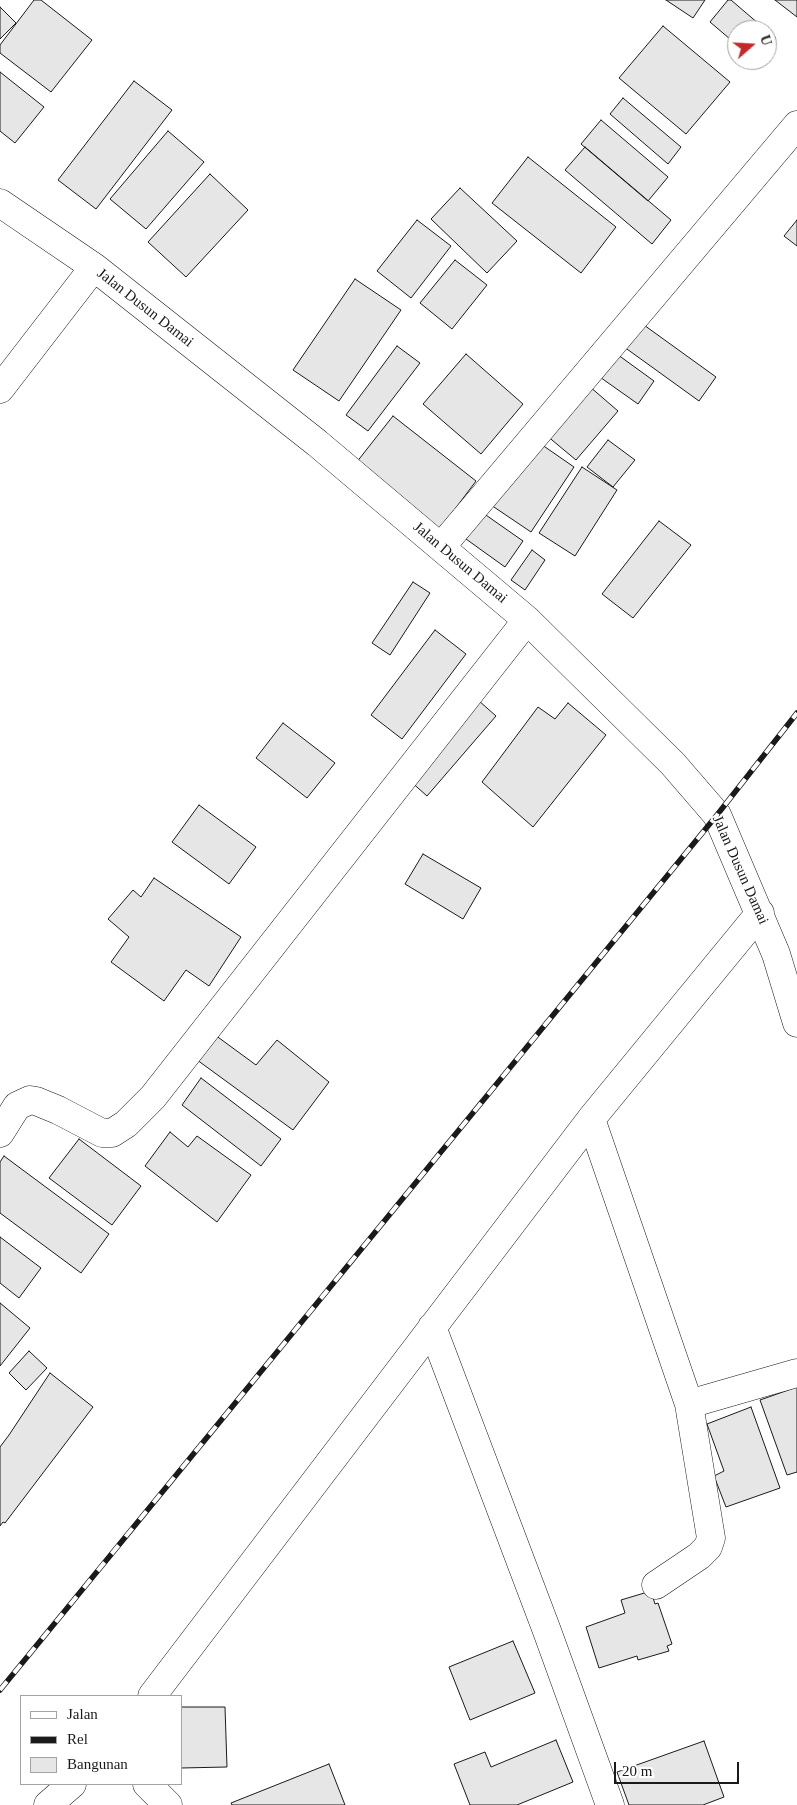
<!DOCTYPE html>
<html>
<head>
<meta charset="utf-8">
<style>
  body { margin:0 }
  #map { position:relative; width:797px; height:1805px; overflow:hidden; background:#fff; font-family:Georgia,serif }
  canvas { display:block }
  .legend { position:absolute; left:20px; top:1695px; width:162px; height:90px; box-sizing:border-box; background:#fff; border:1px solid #a3a3a3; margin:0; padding:6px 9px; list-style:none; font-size:15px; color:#1a1a1a }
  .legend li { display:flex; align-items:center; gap:10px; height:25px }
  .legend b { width:25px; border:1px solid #a3a3a3 }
  .north { position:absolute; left:727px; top:20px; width:50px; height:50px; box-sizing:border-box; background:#fff; border:1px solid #a3a3a3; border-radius:50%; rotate:71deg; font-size:14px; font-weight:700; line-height:20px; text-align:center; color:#1a1a1a }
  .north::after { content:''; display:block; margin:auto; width:18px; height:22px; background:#c62828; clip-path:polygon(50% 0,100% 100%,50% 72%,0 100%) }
  .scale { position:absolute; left:614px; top:1762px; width:125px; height:22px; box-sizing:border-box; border:2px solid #1a1a1a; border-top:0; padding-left:6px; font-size:15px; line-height:18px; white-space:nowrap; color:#1a1a1a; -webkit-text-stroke:4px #fff; paint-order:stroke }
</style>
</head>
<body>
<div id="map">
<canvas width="797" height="1805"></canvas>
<ul class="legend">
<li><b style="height:6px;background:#fff"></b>Jalan</li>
<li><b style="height:6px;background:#1a1a1a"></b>Rel</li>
<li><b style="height:14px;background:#e6e6e6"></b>Bangunan</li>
</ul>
<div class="north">U</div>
<div class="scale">20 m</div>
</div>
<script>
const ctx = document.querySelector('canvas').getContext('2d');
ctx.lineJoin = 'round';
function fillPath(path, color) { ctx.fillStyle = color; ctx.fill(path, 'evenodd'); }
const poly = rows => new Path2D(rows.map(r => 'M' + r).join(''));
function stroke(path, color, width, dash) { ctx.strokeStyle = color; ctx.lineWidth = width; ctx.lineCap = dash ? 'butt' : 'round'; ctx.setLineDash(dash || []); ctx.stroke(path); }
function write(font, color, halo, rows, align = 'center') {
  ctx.font = font + ' Georgia,serif'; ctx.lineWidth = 4; ctx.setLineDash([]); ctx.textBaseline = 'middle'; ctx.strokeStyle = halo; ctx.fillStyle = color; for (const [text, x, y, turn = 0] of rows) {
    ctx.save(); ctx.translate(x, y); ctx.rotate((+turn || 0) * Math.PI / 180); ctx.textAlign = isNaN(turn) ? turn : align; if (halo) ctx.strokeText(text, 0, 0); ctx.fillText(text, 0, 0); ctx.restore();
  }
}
const building = poly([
  [34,0,41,0,92,40,51,92,0,53,0,45,34,0],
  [666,0,705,0,693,18,666,0],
  [728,0,731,0,766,30,737,30,737,45,710,22,728,0],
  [775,0,797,0,797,17,775,0],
  [0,7,16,23,0,39,0,7],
  [663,26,730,82,686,134,619,78,663,26],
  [767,31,776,38,767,49,767,31],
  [0,72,44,107,15,143,0,131,0,72],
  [134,81,172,110,96,209,58,180,134,81],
  [623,98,681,147,668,164,610,114,623,98],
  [601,120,668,177,648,201,581,144,601,120],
  [168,131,204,162,146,229,110,199,168,131],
  [585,147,671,220,652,244,565,170,585,147],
  [528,157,616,227,581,273,492,203,528,157],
  [210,174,248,210,186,277,148,242,210,174],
  [460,188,517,241,487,273,431,219,460,188],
  [417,220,451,246,411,298,377,271,417,220],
  [797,220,797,246,784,236,797,220],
  [455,260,487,285,452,329,420,303,455,260],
  [355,279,401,310,339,401,293,370,355,279],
  [637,320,716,377,699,401,620,344,637,320],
  [397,346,420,363,368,431,346,415,397,346],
  [614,352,654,381,638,404,597,375,614,352],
  [466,354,523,404,481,454,423,404,466,354],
  [589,386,618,411,576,460,546,435,589,386],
  [393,416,476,481,440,529,356,463,393,416],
  [535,440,574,467,531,532,491,505,535,440],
  [608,440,635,460,613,487,587,467,608,440],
  [582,467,617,490,575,556,539,533,582,467],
  [483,513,523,541,505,567,466,539,483,513],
  [659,521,691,545,633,618,602,594,659,521],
  [532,550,545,560,525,590,511,580,532,550],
  [413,582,430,593,390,655,372,643,413,582],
  [435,630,466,654,402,739,371,715,435,630],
  [478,700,496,716,427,796,409,780,478,700],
  [568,703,606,735,533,827,482,782,538,707,555,719,568,703],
  [283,723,335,763,307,798,256,758,283,723],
  [199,805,256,847,229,884,172,842,199,805],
  [423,854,481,888,463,919,405,884,423,854],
  [154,878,241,937,209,986,186,970,164,1001,111,962,129,937,108,919,133,890,141,897,154,878],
  [211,1032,256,1065,277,1040,329,1082,293,1130,193,1057,211,1032],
  [201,1078,281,1139,261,1166,182,1105,201,1078],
  [170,1132,188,1147,197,1136,251,1175,217,1222,145,1166,170,1132],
  [79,1139,141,1186,112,1225,49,1178,79,1139],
  [4,1156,109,1234,81,1273,0,1213,0,1162,4,1156],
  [0,1237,41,1268,19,1298,0,1283,0,1237],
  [0,1303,30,1328,0,1366,0,1303],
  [29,1351,47,1368,26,1390,9,1373,29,1351],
  [50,1373,93,1407,5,1523,3,1522,0,1526,0,1447,9,1435,50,1373],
  [797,1387,797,1472,787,1475,760,1400,797,1387],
  [751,1407,780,1488,726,1507,714,1476,724,1471,707,1424,751,1407],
  [651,1591,655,1604,658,1603,672,1644,667,1646,669,1651,638,1660,637,1656,599,1668,586,1627,625,1613,621,1600,651,1591],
  [513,1641,535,1693,470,1720,449,1667,513,1641],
  [181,1707,225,1707,227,1767,181,1768,181,1707],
  [556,1740,573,1782,517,1805,470,1805,454,1764,485,1752,491,1767,556,1740],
  [704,1741,724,1797,703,1805,629,1805,617,1772,704,1741],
  [329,1764,345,1805,232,1805,231,1803,329,1764]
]);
fillPath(building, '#e6e6e6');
stroke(building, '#1a1a1a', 1);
const street = poly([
  [0,203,94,267,317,443,527,620,673,764,717,815,776,954,797,1023],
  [0,389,94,267],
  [441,547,797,125],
  [0,1133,17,1106,30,1100,36,1101,58,1110,102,1133,112,1133,126,1124,153,1097,527,620],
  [432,1327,547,1631,610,1805],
  [689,1404,797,1373],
  [656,1585,699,1556,708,1547,711,1538,689,1404,591,1119,760,913],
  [152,1696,591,1119],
  [147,1784,168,1805],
  [48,1805,72,1784]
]);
stroke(street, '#1a1a1a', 29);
stroke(street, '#fff', 28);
const rail = poly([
  [0,1690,717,815,797,713]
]);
stroke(rail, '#1a1a1a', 5.5);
stroke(rail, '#fff', 4, [11]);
write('15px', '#1a1a1a', '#fff', [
  ["Jalan Dusun Damai",145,308,38],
  ["Jalan Dusun Damai",460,563,40],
  ["Jalan Dusun Damai",740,870,66]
]);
</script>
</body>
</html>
